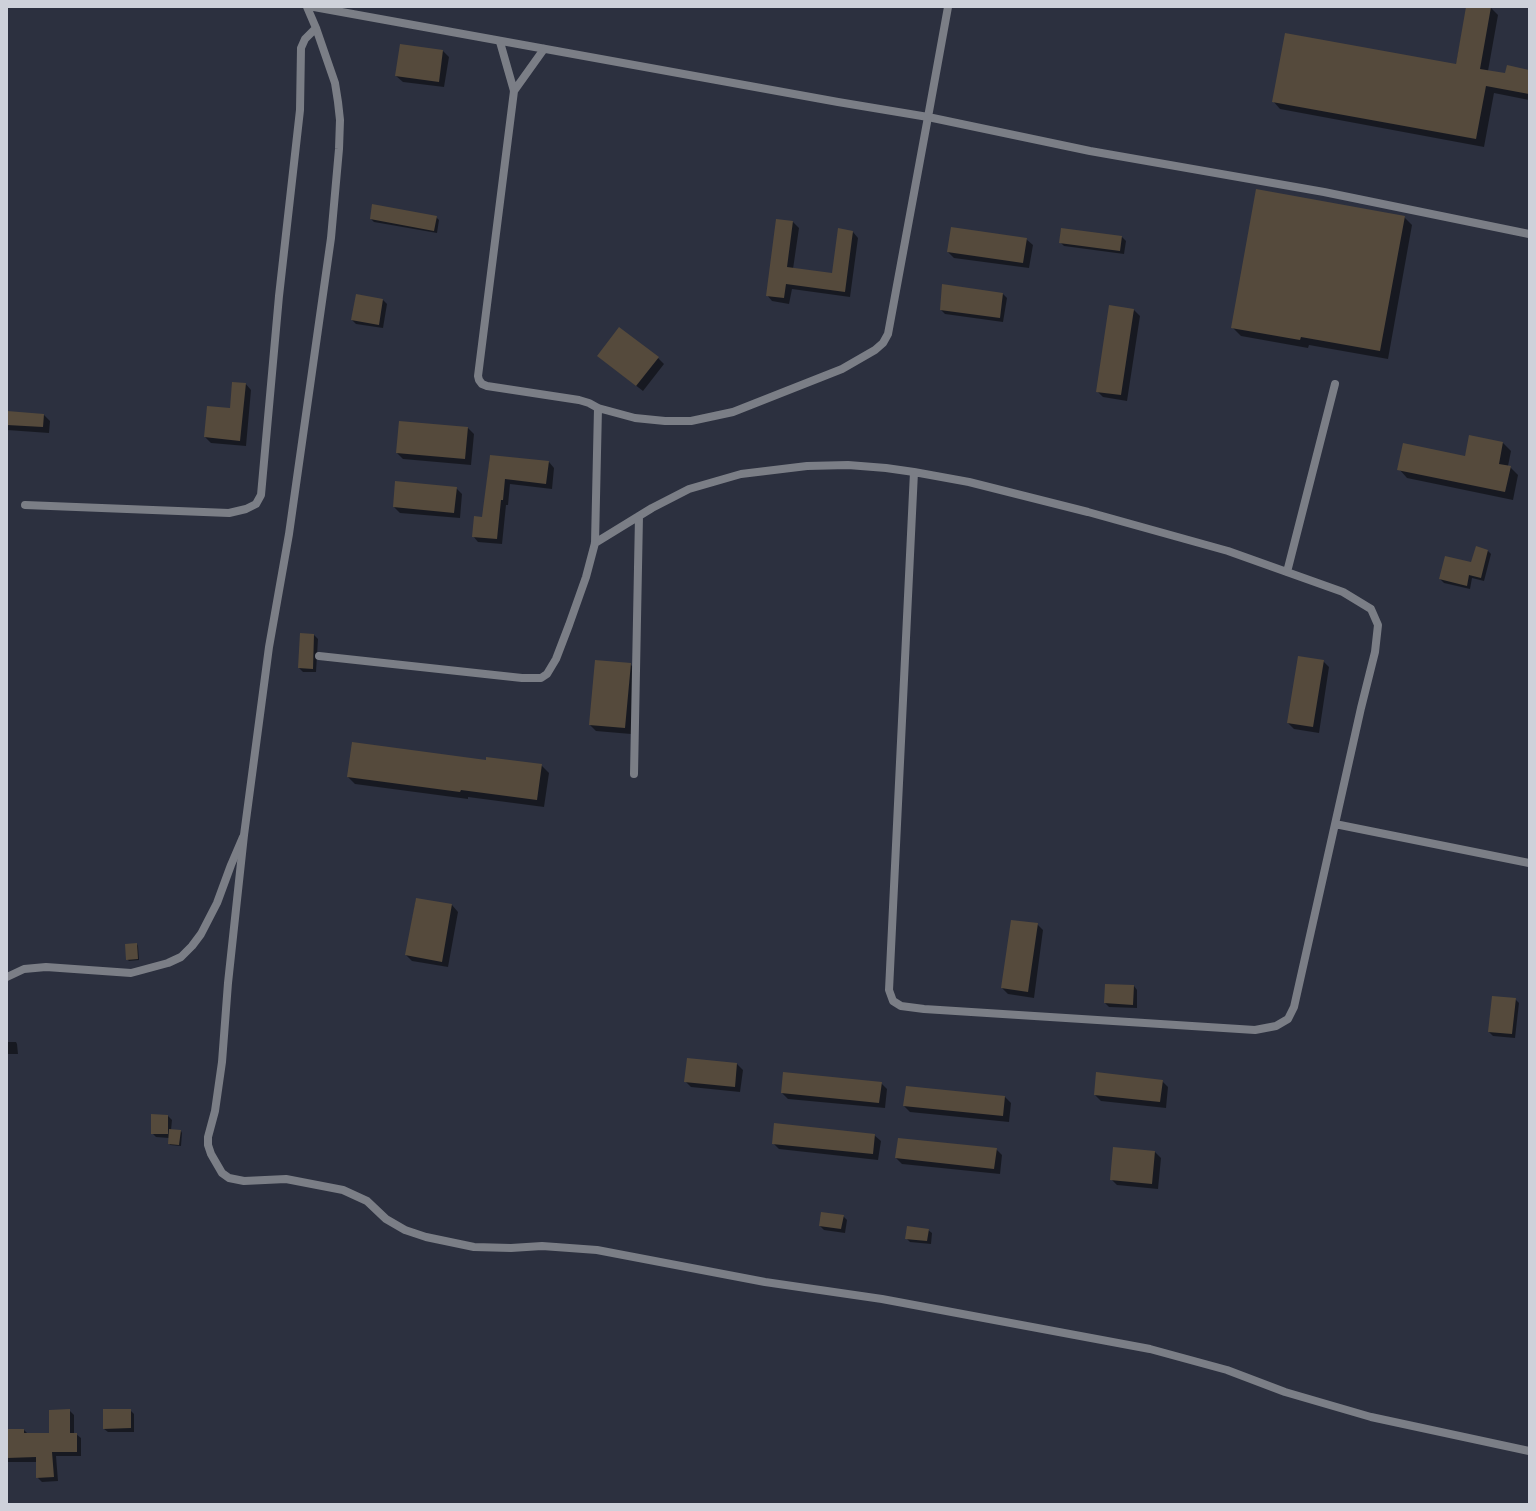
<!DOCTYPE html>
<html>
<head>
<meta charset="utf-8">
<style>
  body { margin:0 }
  #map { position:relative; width:1536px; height:1511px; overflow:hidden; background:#2c303f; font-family:Manrope,sans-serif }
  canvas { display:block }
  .frame { position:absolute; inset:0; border:8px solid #ced1da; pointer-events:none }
</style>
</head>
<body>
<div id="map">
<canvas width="1536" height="1511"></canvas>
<div class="frame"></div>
</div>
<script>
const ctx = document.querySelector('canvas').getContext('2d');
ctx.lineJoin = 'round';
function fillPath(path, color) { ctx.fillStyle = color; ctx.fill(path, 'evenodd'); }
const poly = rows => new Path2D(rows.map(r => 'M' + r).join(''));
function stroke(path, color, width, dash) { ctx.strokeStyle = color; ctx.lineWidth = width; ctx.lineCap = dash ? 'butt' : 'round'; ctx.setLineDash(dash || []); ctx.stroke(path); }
fillPath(poly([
  [1467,7,1490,7,1498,15,1488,71,1506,74,1529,71,1529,100,1494,93,1484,147,1280,109,1273,101,1456,65],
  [443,51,449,57,444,87,403,82,396,76],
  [436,217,439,220,437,233,374,222,371,219],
  [1404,217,1412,225,1388,359,1309,345,1308,348,1241,336,1233,328],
  [777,220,793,222,799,228,793,269,832,274,853,232,858,238,850,297,792,289,789,304,772,301,767,295],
  [1061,229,1122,237,1126,241,1124,254,1064,246,1060,242],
  [1026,239,1033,245,1029,268,954,258,948,252],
  [1003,294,1007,298,1003,322,945,314,941,310],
  [383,300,387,304,383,328,356,324,352,320],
  [1134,310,1140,316,1127,401,1103,397,1097,391],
  [598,356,658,358,664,364,643,391],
  [245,383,251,390,246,446,211,443,205,437,231,409],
  [7,412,44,415,50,421,49,433,7,430],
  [400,422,468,428,474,434,471,465,403,459,397,453],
  [1470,436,1503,443,1511,451,1508,466,1510,467,1518,475,1513,500,1407,478,1399,469,1465,458],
  [490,456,549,462,554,468,552,489,510,484,508,505,506,505,502,544,478,542,473,536,483,518],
  [456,488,462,494,460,518,400,513,394,507],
  [1487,550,1491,554,1484,581,1472,578,1470,589,1444,583,1440,579,1472,563],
  [301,634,314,635,318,639,316,672,303,672,299,668],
  [1323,661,1329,667,1319,733,1294,729,1288,723],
  [630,664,636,670,631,734,596,731,590,725],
  [487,761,541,765,549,773,544,807,468,797,468,799,355,784,348,777],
  [416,899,452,905,458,912,448,967,412,961,406,955],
  [1037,924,1043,930,1034,998,1008,994,1002,988],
  [137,944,138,946,139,960,129,961,127,959],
  [1134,986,1137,990,1137,1008,1109,1007,1105,1003],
  [1515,999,1519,1003,1515,1038,1493,1036,1489,1032],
  [7,1042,16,1042,17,1044,18,1054,7,1054],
  [737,1064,743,1070,740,1092,691,1087,685,1081],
  [1162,1081,1168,1087,1166,1108,1101,1101,1095,1095],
  [881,1083,887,1089,885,1108,788,1099,782,1093],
  [1005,1097,1011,1103,1009,1122,910,1112,904,1106],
  [168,1116,172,1120,171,1130,181,1131,182,1133,181,1146,170,1145,169,1143,169,1138,156,1137,152,1133],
  [874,1135,881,1141,878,1160,779,1149,773,1143],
  [1114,1148,1155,1152,1161,1158,1158,1189,1117,1185,1111,1179],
  [996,1149,1002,1155,1000,1174,902,1164,896,1158],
  [843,1216,847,1220,845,1233,824,1230,820,1226],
  [928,1230,932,1233,931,1244,910,1242,906,1238],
  [69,1410,74,1415,74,1434,76,1434,81,1438,81,1456,56,1456,58,1481,42,1482,37,1477,37,1462,7,1462,7,1430,24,1430,28,1434,50,1434],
  [130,1410,134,1414,134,1432,108,1432,104,1429]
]), '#0007');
fillPath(poly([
  [1466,7,1491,7,1480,69,1505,73,1507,65,1529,70,1529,94,1486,86,1476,139,1272,102,1285,33,1456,64],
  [400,44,443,50,439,82,395,76],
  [1256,189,1405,216,1380,351,1301,337,1300,340,1231,328],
  [372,204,437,216,434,231,370,219],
  [776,219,793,221,787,267,832,273,838,228,853,231,845,292,786,284,784,298,766,296],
  [951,227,1027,238,1023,263,947,252],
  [1061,228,1122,236,1120,251,1059,243],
  [942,284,1003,293,1000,318,940,310],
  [356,294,383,299,379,325,351,320],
  [1109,305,1134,309,1121,395,1096,392],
  [619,327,659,357,636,386,597,356],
  [232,382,246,383,240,441,204,437,207,406,230,408],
  [7,411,44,414,43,427,7,425],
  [399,421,468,427,465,459,396,453],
  [1469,435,1503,442,1499,464,1511,466,1505,492,1397,470,1403,443,1465,456],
  [490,455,549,461,546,484,505,479,503,500,501,500,497,539,472,537,474,516,482,517],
  [395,481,457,487,454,513,393,507],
  [1476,546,1488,550,1481,578,1469,575,1467,586,1439,579,1445,556,1471,562],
  [300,633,314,634,313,669,298,668],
  [1298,656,1324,660,1313,727,1287,723],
  [595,660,631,663,625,728,589,725],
  [352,742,486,760,486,757,542,764,537,800,461,790,460,792,347,777],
  [416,898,452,904,442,962,405,955],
  [1011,920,1038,923,1028,992,1001,988],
  [137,943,138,959,126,960,125,944],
  [1105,984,1134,985,1133,1005,1104,1003],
  [1492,996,1516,998,1512,1034,1488,1032],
  [687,1058,737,1063,735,1087,684,1082],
  [783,1072,882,1082,879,1103,781,1093],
  [1096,1072,1163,1080,1160,1102,1094,1095],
  [906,1086,1005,1096,1003,1116,903,1106],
  [151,1114,168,1115,168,1134,151,1134],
  [774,1123,875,1134,873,1154,772,1144],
  [169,1129,181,1130,179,1145,168,1144],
  [898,1138,997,1148,994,1169,895,1158],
  [1113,1147,1155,1151,1152,1184,1110,1180],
  [821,1212,844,1215,841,1229,819,1226],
  [907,1226,929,1229,927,1241,905,1239],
  [70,1409,70,1433,77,1433,77,1452,52,1452,54,1477,36,1478,36,1457,7,1458,7,1429,24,1429,24,1433,49,1433,49,1410],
  [103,1409,131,1409,131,1428,103,1429]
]), '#554a3c');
stroke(poly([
  [500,42,514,91,478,376,479,380,482,384,487,386,579,400,589,403,598,408,635,418,665,421,691,421,733,412,842,369,875,350,883,343,888,334,928,117],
  [514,91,544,49],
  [595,543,652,508,689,489,741,474,807,466,848,465,886,468,914,472,969,482,1088,512,1228,551,1343,592,1371,609,1378,625,1375,652,1361,708,1294,1007,1288,1019,1276,1026,1255,1030,924,1009,901,1006,893,1001,889,990,914,472],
  [1287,572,1335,384],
  [319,656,522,678,541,678,547,674,556,659,569,625,586,577,595,543,598,408],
  [634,774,639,516],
  [1335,824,1529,863],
  [7,977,24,969,46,967,131,973,168,963,181,957,192,946,201,934,217,903,231,865,243,837]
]), '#7b7e86', 8);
stroke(poly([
  [307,7,316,28,335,83,338,102,340,120,339,149,331,238,289,534,269,647,244,835,228,983,222,1062,215,1111,208,1137,208,1145,211,1154,222,1173,229,1178,244,1181,286,1179,343,1190,367,1201,386,1219,405,1230,426,1237,474,1247,511,1248,542,1246,597,1250,765,1282,882,1299,1150,1349,1227,1370,1285,1392,1371,1417,1529,1451],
  [314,7,838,102,928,117,1090,151,1324,192,1529,234],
  [928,117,948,7],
  [25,505,229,513,246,509,256,504,261,495,279,296,300,110,301,48,305,39,316,28]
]), '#7b7e86', 8);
</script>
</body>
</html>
